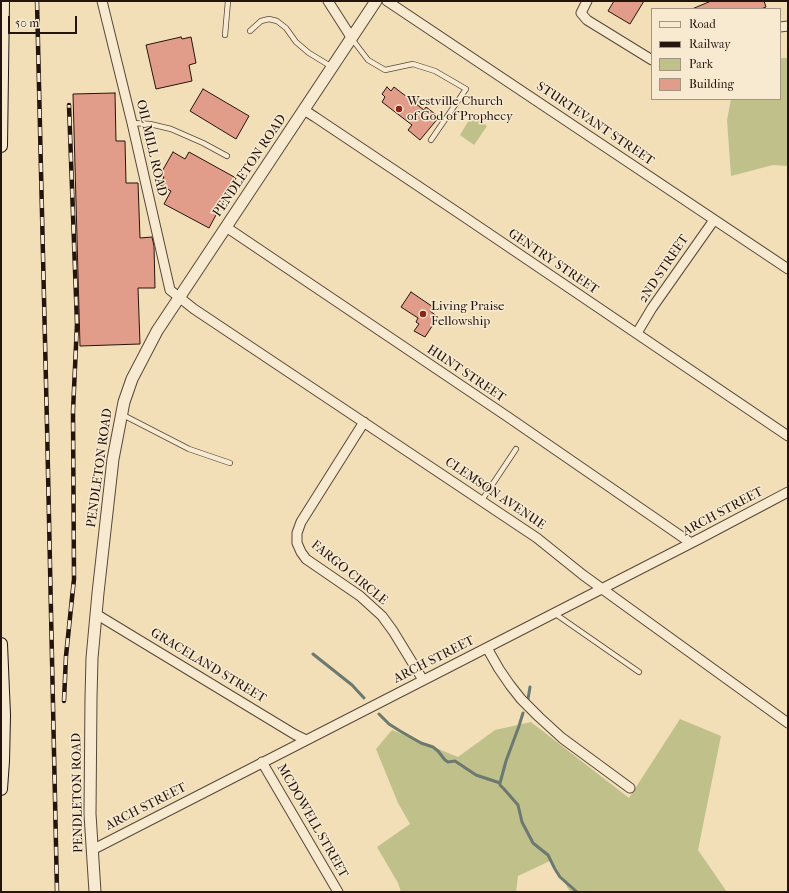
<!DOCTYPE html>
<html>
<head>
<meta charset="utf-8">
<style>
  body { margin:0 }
  #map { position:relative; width:789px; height:893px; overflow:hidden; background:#f2dfb8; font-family:"IM FELL French Canon",serif }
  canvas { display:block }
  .frame { position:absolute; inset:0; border:2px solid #24140e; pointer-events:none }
  .legend { position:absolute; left:651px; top:8px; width:130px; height:92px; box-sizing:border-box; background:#f7ead1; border:1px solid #a39483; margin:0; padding:5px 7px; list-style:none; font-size:12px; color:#24140e }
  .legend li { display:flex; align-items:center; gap:8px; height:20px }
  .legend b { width:20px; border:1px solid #a39483 }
  .scale { position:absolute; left:8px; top:16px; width:69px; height:18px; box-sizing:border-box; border:2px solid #24140e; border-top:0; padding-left:5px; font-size:12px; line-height:14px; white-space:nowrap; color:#24140e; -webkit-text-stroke:3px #f7ead1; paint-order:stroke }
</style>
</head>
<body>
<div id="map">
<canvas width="789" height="893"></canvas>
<div class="frame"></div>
<ul class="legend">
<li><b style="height:5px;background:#f7ead1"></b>Road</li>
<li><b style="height:5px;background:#24140e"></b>Railway</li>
<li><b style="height:11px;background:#c0c08b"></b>Park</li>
<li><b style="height:11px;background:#e29c8a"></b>Building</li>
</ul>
<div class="scale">50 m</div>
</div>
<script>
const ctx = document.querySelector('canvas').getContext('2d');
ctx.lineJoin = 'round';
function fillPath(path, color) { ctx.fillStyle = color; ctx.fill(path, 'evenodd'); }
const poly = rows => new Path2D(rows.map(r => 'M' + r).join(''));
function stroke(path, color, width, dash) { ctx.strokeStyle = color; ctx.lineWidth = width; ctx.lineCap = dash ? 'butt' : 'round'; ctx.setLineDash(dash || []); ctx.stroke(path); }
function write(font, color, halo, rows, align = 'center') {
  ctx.font = font + ' "IM FELL French Canon",serif'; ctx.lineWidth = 3; ctx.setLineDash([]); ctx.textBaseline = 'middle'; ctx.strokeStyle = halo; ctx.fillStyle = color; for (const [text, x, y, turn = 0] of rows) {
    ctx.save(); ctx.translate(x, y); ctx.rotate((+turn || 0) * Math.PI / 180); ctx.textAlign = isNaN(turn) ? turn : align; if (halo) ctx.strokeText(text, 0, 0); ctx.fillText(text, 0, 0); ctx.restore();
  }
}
fillPath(poly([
  [782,58,788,58,788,166,773,165,731,176,727,120,731,99,780,99,780,59],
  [472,115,487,126,474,145,460,135],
  [680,719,721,736,698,850,727,892,570,892,552,860,518,876,516,892,401,892,398,883,377,847,410,824,398,803,376,749,392,730,458,757,495,730,531,722,629,798]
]), '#c0c08b');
stroke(poly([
  [313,654,352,685,364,698],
  [528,699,530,687],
  [379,714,389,724,400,731,421,743,433,747,438,751,445,760,448,762,455,761,476,775,500,783,500,785,504,789,518,805,522,822,533,843,548,855,555,869,560,877,577,892],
  [500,783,506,761,519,726,523,713]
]), '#6b7970', 3);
const building = poly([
  [614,1,644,1,630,24,608,11,614,1],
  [711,1,764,1,766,7,761,9,692,9,711,1],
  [181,37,182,39,191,37,196,63,189,65,192,81,156,89,146,45,181,37],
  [387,87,391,91,394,87,424,110,426,107,439,117,420,140,408,130,412,125,382,102,385,97,382,94,387,87],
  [203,89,249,116,236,139,190,111,203,89],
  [115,93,116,141,125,141,126,183,138,183,140,238,152,237,154,246,155,288,138,288,140,344,80,346,73,94,115,93],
  [173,152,185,159,189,152,236,178,209,228,164,204,171,191,160,185,164,177,160,175,173,152],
  [411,292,433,307,430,311,438,317,425,337,414,331,419,324,416,322,418,318,401,307,411,292]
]);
fillPath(building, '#e29c8a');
stroke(building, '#24140e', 1);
const service = poly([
  [250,31,261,21,269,19,277,21,286,28,296,42,309,53,332,67],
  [225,35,228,1],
  [352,39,368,60,385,70,413,64,435,71,466,89,431,140],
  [132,123,150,124,171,129,203,143,227,156],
  [123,415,189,449,230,463],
  [482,500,516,449],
  [554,613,639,672]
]);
const minor = poly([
  [102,1,132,123,170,290,194,309,537,538,583,575,788,723],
  [328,1,351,37],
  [387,1,788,269],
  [587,1,581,13,587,20,652,60],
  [780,27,788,26],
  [304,110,315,117,463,216,788,436],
  [226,227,508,417,691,543],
  [637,333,652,308,714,220],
  [364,422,301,522,297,533,297,543,301,552,306,559,360,596,382,616,393,631,423,680],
  [96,614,294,734,306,740],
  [487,648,499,669,510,685,521,699,539,717,562,738,630,788],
  [262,762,338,892],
  [92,850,701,538,788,492]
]);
const tertiary = poly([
  [95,892,90,814,91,698,92,658,98,593,113,459,124,402,132,379,157,331,376,1]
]);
const secondary = poly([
  [1,146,3,1],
  [1,644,4,715,3,761,1,789]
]);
stroke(service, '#584738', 6);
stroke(minor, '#584738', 11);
stroke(tertiary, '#584738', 13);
stroke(secondary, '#24140e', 14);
stroke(service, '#f7ead1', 4.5);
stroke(minor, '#f7ead1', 9);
stroke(tertiary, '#f7ead1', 11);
stroke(secondary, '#f7ead1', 12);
const rail = poly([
  [37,1,47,425,57,892],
  [64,701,66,656,74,579,73,411,77,324,69,105]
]);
stroke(rail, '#24140e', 4.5);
stroke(rail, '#f7ead1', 3, [9]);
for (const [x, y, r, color] of [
  [399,109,4,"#8f2418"],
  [423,314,4,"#8f2418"]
]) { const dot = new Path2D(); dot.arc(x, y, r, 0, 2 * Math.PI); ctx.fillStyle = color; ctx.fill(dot); stroke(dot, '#f7ead1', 1.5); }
write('13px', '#24140e', '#f7ead1', [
  ["Westville Church",407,102],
  ["of God of Prophecy",407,117],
  ["Living Praise",431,307],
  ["Fellowship",431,322]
], 'left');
write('13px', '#24140e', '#f7ead1', [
  ["STURTEVANT STREET",595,124,34],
  ["OIL MILL ROAD",151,148,77],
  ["PENDLETON ROAD",250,166,-56],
  ["GENTRY STREET",553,262,34],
  ["2ND STREET",664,269,-56],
  ["HUNT STREET",466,374,34],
  ["PENDLETON ROAD",100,468,-82],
  ["CLEMSON AVENUE",495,494,34],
  ["ARCH STREET",723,512,-28],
  ["FARGO CIRCLE",349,573,39],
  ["ARCH STREET",434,660,-27],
  ["GRACELAND STREET",208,666,31],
  ["PENDLETON ROAD",78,793,-91],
  ["ARCH STREET",146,807,-27],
  ["MCDOWELL STREET",312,821,60]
]);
</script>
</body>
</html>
